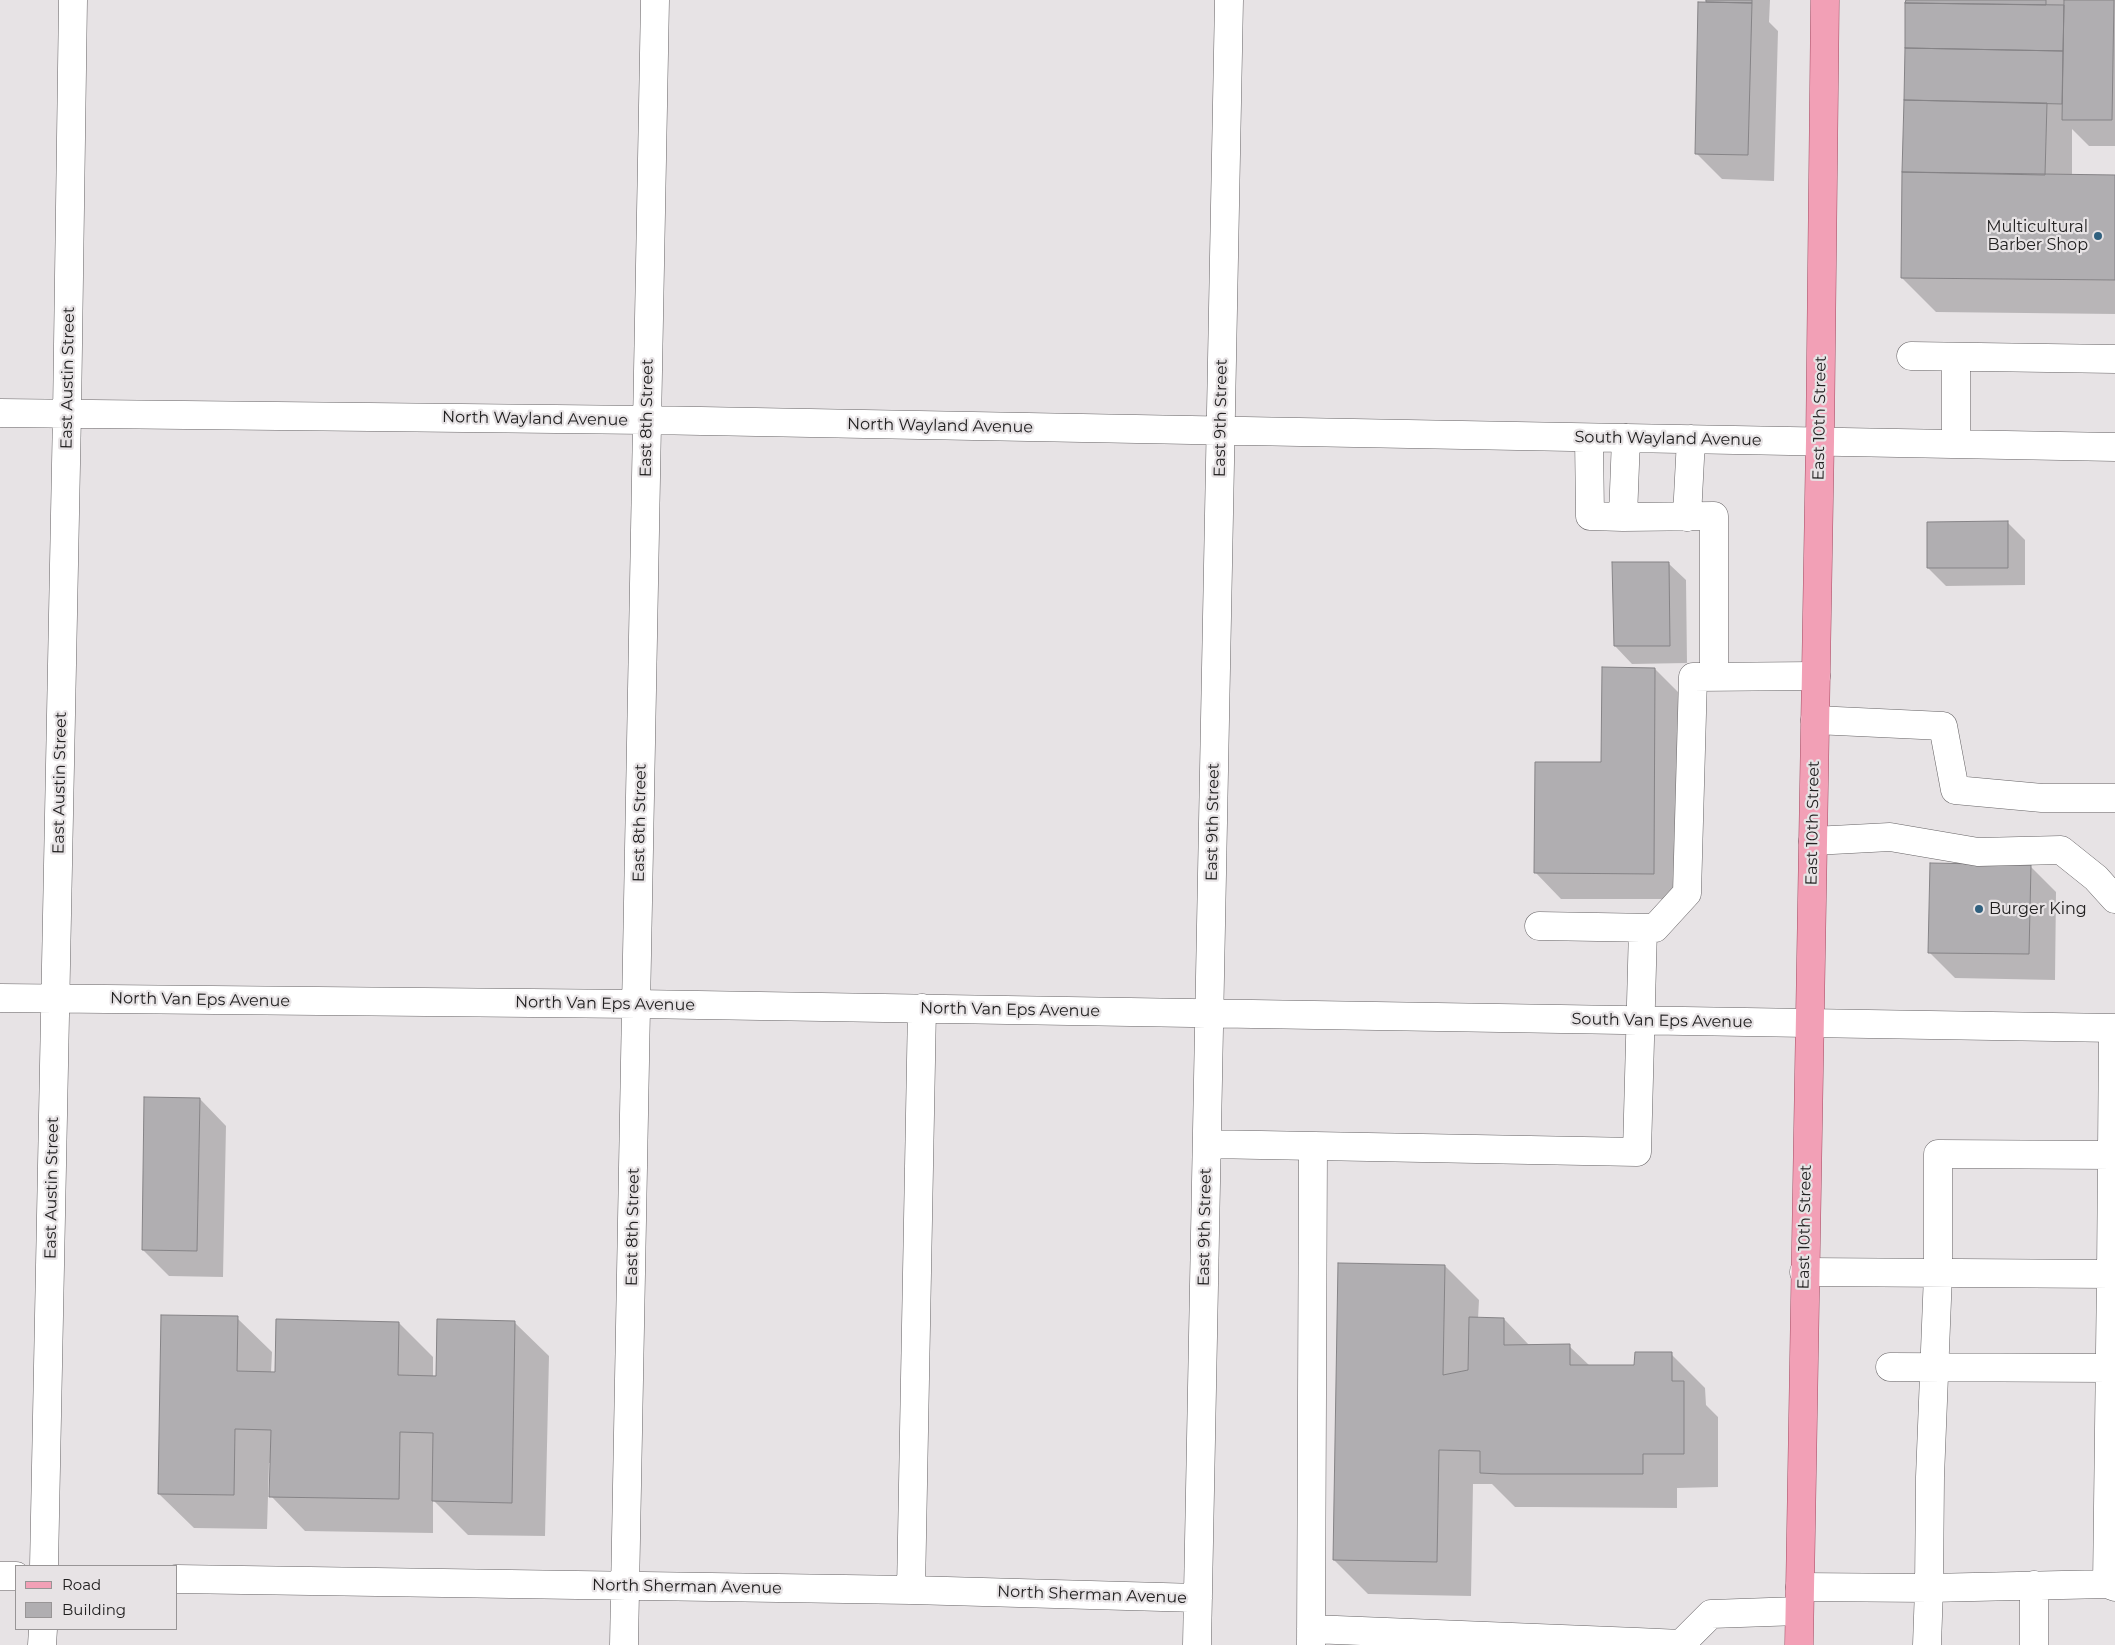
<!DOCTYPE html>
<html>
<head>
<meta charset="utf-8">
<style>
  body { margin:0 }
  #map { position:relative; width:2115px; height:1645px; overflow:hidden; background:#e7e3e5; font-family:Montserrat,sans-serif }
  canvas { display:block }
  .legend { position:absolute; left:15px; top:1565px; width:162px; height:65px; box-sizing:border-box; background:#e7e3e5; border:1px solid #989596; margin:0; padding:6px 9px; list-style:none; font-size:15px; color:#212020 }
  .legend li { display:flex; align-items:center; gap:10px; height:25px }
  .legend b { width:25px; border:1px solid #989596 }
</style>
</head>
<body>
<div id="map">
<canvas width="2115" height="1645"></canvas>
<ul class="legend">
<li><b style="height:6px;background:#f2a0b6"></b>Road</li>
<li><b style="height:14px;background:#b0aeb1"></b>Building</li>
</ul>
</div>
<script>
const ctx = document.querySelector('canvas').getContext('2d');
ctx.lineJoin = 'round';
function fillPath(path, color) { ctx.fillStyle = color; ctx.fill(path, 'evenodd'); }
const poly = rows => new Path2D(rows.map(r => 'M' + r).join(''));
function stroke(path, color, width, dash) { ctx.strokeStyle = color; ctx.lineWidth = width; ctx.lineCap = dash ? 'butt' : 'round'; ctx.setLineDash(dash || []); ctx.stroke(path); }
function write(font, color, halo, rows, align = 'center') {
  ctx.font = font + ' Montserrat,sans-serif'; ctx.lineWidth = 4.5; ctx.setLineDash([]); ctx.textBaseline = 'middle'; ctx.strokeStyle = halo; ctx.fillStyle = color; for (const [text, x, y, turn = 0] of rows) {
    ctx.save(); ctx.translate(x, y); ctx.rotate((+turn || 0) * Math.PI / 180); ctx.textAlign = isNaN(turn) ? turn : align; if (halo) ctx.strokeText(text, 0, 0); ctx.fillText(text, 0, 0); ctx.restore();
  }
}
fillPath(poly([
  [1707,0,1770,0,1769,22,1778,31,1774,181,1722,179,1696,153],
  [1907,0,2115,0,2115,146,2089,146,2072,129,2072,175,2115,176,2115,314,1936,312,1902,278],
  [2007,522,2025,540,2025,585,1946,586,1928,568],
  [1668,563,1686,580,1687,663,1632,664,1615,646],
  [1655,669,1681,695,1680,899,1561,899,1535,872,1602,764],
  [2030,866,2056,892,2055,980,1955,978,1929,952],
  [200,1099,226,1126,223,1277,169,1276,143,1250],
  [1445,1266,1479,1300,1478,1319,1504,1319,1530,1346,1569,1346,1590,1366,1636,1366,1671,1354,1705,1388,1706,1405,1718,1417,1718,1487,1677,1488,1677,1508,1536,1507,1515,1507,1492,1484,1473,1484,1471,1596,1368,1594,1334,1560],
  [237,1318,272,1352,271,1373,276,1373,399,1323,433,1357,433,1377,438,1377,514,1322,549,1356,545,1536,468,1535,433,1500,433,1533,305,1531,271,1496,271,1463,269,1463,267,1529,194,1528,159,1494]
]), '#0003');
const building = poly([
  [1706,0,1752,0,1752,3,1706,2,1706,0],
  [1906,0,2046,0,2046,5,1905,3,1906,0],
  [2064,0,2114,0,2112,120,2062,120,2064,0],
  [1698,2,1752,3,1748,155,1695,154,1698,2],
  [1905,3,2064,5,2063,51,1905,48,1905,3],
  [1905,48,2063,51,2062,104,1904,100,1905,48],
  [1904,100,2047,103,2045,175,1902,172,1904,100],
  [1902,172,2115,175,2115,280,1901,278,1902,172],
  [2008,521,2008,568,1927,568,1927,522,2008,521],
  [1612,562,1669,562,1670,646,1614,646,1612,562],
  [1602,667,1655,668,1654,874,1534,873,1535,762,1601,762,1602,667],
  [1930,863,2031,865,2029,954,1928,953,1930,863],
  [144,1097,200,1098,197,1251,142,1250,144,1097],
  [1338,1263,1445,1265,1443,1375,1468,1370,1469,1317,1504,1318,1504,1345,1570,1344,1570,1365,1634,1365,1635,1352,1672,1352,1672,1381,1684,1381,1684,1454,1643,1454,1643,1474,1501,1474,1480,1473,1480,1451,1439,1450,1437,1562,1333,1560,1338,1263],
  [161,1315,238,1316,237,1371,275,1372,276,1319,399,1322,398,1375,436,1376,437,1319,515,1321,512,1503,432,1501,433,1433,400,1432,399,1499,269,1497,271,1430,235,1429,234,1495,158,1494,161,1315]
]);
fillPath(building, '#b0aeb1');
stroke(building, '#858386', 1);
const minor = poly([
  [1911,356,2115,359],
  [0,413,647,420,2115,447],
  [1589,438,1590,516,1623,517],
  [1626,438,1623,517,1714,516,1714,677],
  [1956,444,1956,357],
  [1687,517,1691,439],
  [1815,720,1943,726,1955,790,2042,798,2115,798],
  [1813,841,1890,837,1978,852,2061,850,2096,878,2115,899],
  [1539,926,1655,928,1687,893,1693,677,1816,676],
  [0,998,637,1004,2115,1028],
  [1207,1144,1637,1152,1643,928],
  [2112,1155,1938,1154,1938,1274,1930,1477,1929,1588,2107,1584,2115,1587],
  [1804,1272,2111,1274,2113,1028],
  [1890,1367,2110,1368],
  [44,1566,67,414,73,0],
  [0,1576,16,1576],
  [176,1579,911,1590,1198,1598],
  [2107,1584,2111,1274],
  [1800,1587,1929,1588,1927,1645],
  [911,1590,922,1008],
  [1311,1629,1637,1642,1637,1645],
  [1637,1642,1681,1644,1711,1614,1799,1611],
  [42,1645,43,1629],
  [624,1645,655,0],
  [1197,1645,1229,0],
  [1311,1645,1313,1146],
  [2034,1645,2034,1585]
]);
const major = poly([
  [1799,1645,1820,441,1825,0]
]);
stroke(minor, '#666365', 29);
stroke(major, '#a44a62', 29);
stroke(minor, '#fff', 28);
stroke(major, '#f2a0b6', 28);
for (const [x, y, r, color] of [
  [2098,236,5,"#30607e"],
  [1979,909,5,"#30607e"]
]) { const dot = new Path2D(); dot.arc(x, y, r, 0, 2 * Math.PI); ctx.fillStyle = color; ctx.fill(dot); stroke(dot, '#e7e3e5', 2); }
write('16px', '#212020', '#e7e3e5', [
  ["Multicultural",2088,227],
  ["Barber Shop",2088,245],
  ["Burger King",1989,909,"left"]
], 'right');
write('16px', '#212020', '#e7e3e5', [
  ["East Austin Street",68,378,-89],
  ["East 8th Street",647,418,-89],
  ["East 9th Street",1221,418,-89],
  ["East 10th Street",1820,418,-89],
  ["North Wayland Avenue",535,419,1],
  ["North Wayland Avenue",940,426,1],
  ["South Wayland Avenue",1668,439,1],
  ["East Austin Street",60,783,-89],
  ["East 9th Street",1213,822,-89],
  ["East 8th Street",640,823,-89],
  ["East 10th Street",1813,823,-89],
  ["North Van Eps Avenue",200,1000,1],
  ["North Van Eps Avenue",605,1004,1],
  ["North Van Eps Avenue",1010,1010,1],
  ["South Van Eps Avenue",1662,1021,1],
  ["East Austin Street",52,1188,-89],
  ["East 8th Street",633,1227,-89],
  ["East 9th Street",1205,1227,-89],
  ["East 10th Street",1805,1227,-89],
  ["North Sherman Avenue",687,1587,1],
  ["North Sherman Avenue",1092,1595,2]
]);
</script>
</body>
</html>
